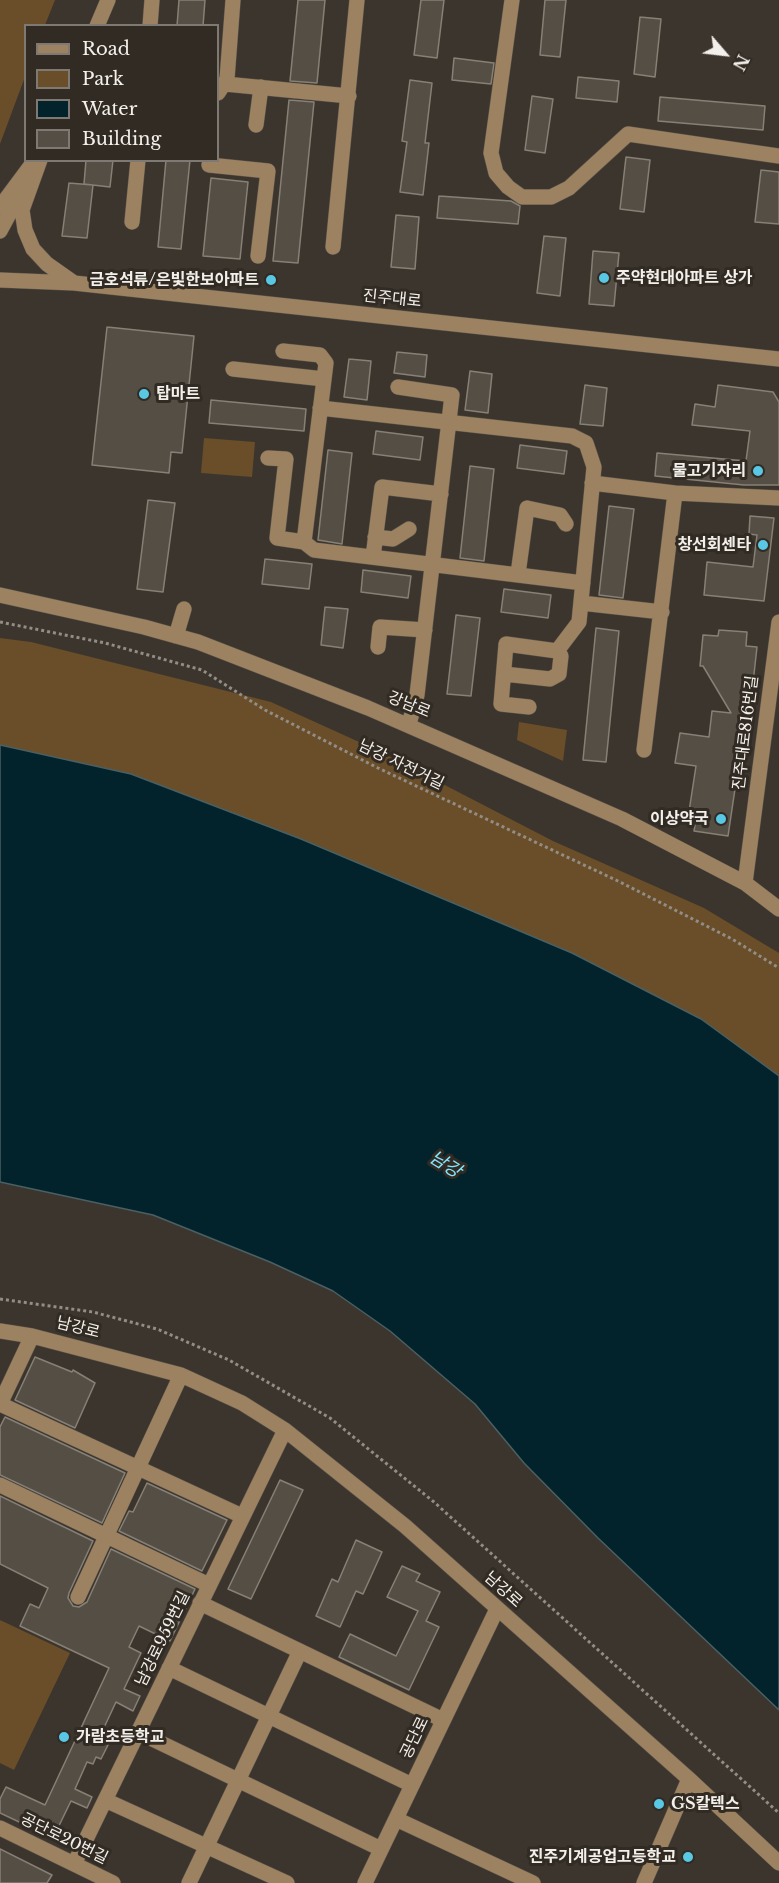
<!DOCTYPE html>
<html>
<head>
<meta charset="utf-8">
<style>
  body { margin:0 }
  #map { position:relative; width:779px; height:1883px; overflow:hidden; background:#3c352d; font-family:"Libre Baskerville",serif }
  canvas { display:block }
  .legend { position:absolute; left:24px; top:24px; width:195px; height:138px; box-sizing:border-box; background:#312b23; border:2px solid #7f7973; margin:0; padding:8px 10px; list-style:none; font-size:18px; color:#f3efea }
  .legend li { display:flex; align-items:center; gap:12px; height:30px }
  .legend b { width:30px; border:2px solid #7f7973 }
  .north { position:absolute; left:695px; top:24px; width:60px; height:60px; -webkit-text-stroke:4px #312b23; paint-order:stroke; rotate:118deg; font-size:16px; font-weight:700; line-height:24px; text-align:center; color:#f3efea }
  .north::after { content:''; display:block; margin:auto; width:21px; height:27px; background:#f3efea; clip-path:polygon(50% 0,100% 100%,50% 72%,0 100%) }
</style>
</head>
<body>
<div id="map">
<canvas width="779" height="1883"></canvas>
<ul class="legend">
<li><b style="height:8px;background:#9c8260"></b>Road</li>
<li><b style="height:16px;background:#694e29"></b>Park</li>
<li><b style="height:16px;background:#02232b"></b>Water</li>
<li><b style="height:16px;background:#554e45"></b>Building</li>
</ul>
<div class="north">N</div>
</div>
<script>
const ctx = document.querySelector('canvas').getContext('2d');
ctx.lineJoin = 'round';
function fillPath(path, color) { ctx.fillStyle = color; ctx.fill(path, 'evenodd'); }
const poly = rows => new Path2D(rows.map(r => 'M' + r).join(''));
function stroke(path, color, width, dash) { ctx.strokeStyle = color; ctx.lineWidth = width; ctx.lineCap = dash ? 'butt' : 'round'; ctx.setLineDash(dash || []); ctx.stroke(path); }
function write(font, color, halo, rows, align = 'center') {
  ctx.font = font + ' "Libre Baskerville","Noto Sans KR",serif'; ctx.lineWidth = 6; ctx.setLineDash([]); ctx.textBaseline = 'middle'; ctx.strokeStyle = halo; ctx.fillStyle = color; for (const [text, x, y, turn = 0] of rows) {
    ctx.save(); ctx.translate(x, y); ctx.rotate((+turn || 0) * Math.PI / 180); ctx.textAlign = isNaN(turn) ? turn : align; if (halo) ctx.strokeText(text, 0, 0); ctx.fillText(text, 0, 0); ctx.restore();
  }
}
fillPath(poly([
  [0,0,55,0,45,25,26,26,25,77,0,144],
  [204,438,255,442,252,477,201,473],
  [0,638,31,642,271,702,379,751,553,841,704,908,779,953,779,1076,701,1019,572,953,302,839,131,774,0,745],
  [519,722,567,730,563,761,517,740],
  [0,1620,70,1653,14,1770,0,1763]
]), '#694e29');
const water = poly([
  [0,745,131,774,301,839,572,953,701,1019,779,1076,779,1710,598,1538,524,1463,475,1404,390,1331,333,1291,270,1262,153,1215,0,1182,0,745]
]);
fillPath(water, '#02232b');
stroke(water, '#4a6064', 1.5);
const building = poly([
  [179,0,205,0,203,26,177,26,179,0],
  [298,0,325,0,317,83,290,81,298,0],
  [421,0,444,0,437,58,414,55,421,0],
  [545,0,566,0,560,57,540,55,545,0],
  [640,17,661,19,655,77,634,74,640,17],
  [454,58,494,63,491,84,452,80,454,58],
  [578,77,619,81,617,102,576,98,578,77],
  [410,80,432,83,425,143,429,143,423,195,400,192,407,142,402,141,410,80],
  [532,96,553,99,545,153,525,150,532,96],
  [660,97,765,106,763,130,658,121,660,97],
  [289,100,314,102,298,263,273,261,289,100],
  [626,157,650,160,644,212,620,209,626,157],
  [86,160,113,160,110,187,84,184,86,160],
  [166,160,190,160,181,249,158,247,166,160],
  [761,170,779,172,779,224,755,222,761,170],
  [211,178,248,182,240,259,203,256,211,178],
  [69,183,93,185,87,238,62,236,69,183],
  [439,196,511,201,520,206,518,224,437,218,439,196],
  [396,215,419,217,415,269,391,267,396,215],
  [544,236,566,238,560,296,537,293,544,236],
  [593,251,619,253,614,306,589,304,593,251],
  [107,327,194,336,182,453,171,452,169,473,92,465,107,327],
  [397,352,427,355,425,377,394,373,397,352],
  [349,359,371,361,367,400,344,397,349,359],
  [470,371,492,374,488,413,465,410,470,371],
  [585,385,607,388,603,426,580,424,585,385],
  [718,385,773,392,779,402,779,485,744,485,655,476,657,453,746,461,750,431,692,425,695,404,715,407,718,385],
  [211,400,306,409,304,431,209,423,211,400],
  [376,431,423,437,420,460,373,454,376,431],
  [520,445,567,451,564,474,517,468,520,445],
  [328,450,352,453,342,544,318,540,328,450],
  [470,466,494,469,484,561,460,558,470,466],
  [148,500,175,503,163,592,137,589,148,500],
  [609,506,634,509,623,598,599,595,609,506],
  [750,516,774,518,764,601,704,595,707,562,753,567,757,535,749,534,750,516],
  [265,559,312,564,309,589,262,584,265,559],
  [363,570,411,576,408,598,361,592,363,570],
  [504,589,551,595,548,618,501,612,504,589],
  [325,607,348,609,343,648,321,645,325,607],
  [456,615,480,618,471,696,447,694,456,615],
  [596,628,619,631,606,762,583,760,596,628],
  [719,630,747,632,746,646,757,647,751,701,742,700,737,741,742,742,728,836,694,831,696,819,688,818,696,766,675,763,680,733,709,737,712,711,731,713,703,666,700,666,703,635,718,636,719,630],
  [35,1357,72,1372,73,1370,95,1383,75,1428,15,1400,35,1357],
  [5,1417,125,1473,102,1523,0,1475,0,1427,5,1417],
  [280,1480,303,1490,251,1599,228,1589,280,1480],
  [147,1483,227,1520,202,1571,119,1531,129,1511,133,1512,147,1483],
  [0,1496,93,1541,69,1593,68,1598,73,1606,79,1607,87,1602,111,1549,195,1589,170,1641,139,1626,129,1647,141,1653,124,1689,140,1696,133,1711,116,1702,101,1734,111,1739,101,1759,96,1757,93,1764,87,1762,75,1789,92,1797,87,1808,71,1801,53,1838,0,1813,0,1799,6,1787,45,1805,109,1668,20,1626,30,1604,39,1608,48,1588,0,1564,0,1496],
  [356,1540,382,1552,363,1594,356,1591,340,1627,316,1616,332,1579,338,1582,356,1540],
  [402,1566,420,1574,416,1581,440,1592,426,1621,439,1627,409,1690,339,1657,350,1634,396,1656,418,1611,387,1597,402,1566],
  [0,1849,52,1875,47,1883,0,1883,0,1849]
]);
fillPath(building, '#554e45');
stroke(building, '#878076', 1.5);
const minor = poly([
  [512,0,491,153,496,173,508,187,522,197,551,197,569,188,628,134,779,156],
  [97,26,108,0],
  [150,26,152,0],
  [225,84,349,96],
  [218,93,227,79,233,0],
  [256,125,261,87],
  [40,160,22,210,25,230,33,249,47,264,74,283],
  [210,160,209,165,268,171,258,256],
  [0,207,35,160],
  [132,222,138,160],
  [0,231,21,192],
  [333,247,357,0],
  [0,280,74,283,779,359],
  [283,351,320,355,326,363,304,542],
  [233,369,324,379],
  [398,387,452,395,417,695,409,724],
  [320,408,572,436,586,443,594,467,579,622,557,651,506,644,501,704,529,707],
  [268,458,286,459,277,538,304,542,314,550,583,583],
  [592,483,675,493,779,498],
  [375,537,393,539,409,529],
  [373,557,382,487,441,494],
  [518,574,527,508,560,515,566,524],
  [0,595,144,627,198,642,368,708,622,819,745,883,779,909],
  [581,603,662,612],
  [176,636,184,609],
  [378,647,380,627,425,630],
  [504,674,550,679,559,674,561,656,557,651],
  [644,750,675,493],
  [745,883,779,622],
  [0,1331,32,1336,181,1375,242,1403,285,1430,405,1526,689,1779,779,1863],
  [32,1336,0,1404,242,1516],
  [0,1485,209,1585],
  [78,1597,181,1375],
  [200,1603,443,1720],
  [169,1668,412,1785],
  [138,1732,381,1849],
  [105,1800,287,1883],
  [396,1819,533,1883],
  [0,1828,113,1883],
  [74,1864,285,1430],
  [189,1883,300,1651],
  [365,1883,497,1609],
  [644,1883,689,1779]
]);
stroke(minor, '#59534b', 16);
stroke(poly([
  [0,622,105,643,202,670,265,710,378,768,618,881,732,939,779,968],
  [0,1299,93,1312,157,1329,229,1360,330,1418,434,1502,779,1813]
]), '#928d86', 3, [3, 3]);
stroke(minor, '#9c8260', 15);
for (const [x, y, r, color] of [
  [604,278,6,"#59c8e4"],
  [271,280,6,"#59c8e4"],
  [144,394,6,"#59c8e4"],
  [758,471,6,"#59c8e4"],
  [763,545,6,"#59c8e4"],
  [721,819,6,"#59c8e4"],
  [64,1737,6,"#59c8e4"],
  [659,1804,6,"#59c8e4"],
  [688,1857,6,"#59c8e4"]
]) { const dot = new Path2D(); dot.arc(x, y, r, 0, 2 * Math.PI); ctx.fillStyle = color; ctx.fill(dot); stroke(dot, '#312b23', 2); }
write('bold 16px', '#f3efea', '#312b23', [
  ["주약현대아파트 상가",616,278,"left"],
  ["금호석류/은빛한보아파트",259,280],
  ["탑마트",156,394,"left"],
  ["물고기자리",746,471],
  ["창선회센타",751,545],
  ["이상약국",709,819],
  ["가람초등학교",76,1737,"left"],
  ["GS칼텍스",671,1804,"left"],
  ["진주기계공업고등학교",676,1857]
], 'right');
write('16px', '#f3efea', '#312b23', [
  ["진주대로",392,299,6],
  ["강남로",409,705,22],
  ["진주대로816번길",746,733,-83],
  ["남강 자전거길",401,765,26],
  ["남강로",78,1328,14],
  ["남강로",503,1590,42],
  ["남강로959번길",163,1639,-64],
  ["공단로",415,1738,-64],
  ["공단로20번길",64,1839,26]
]);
write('italic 18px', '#84e5fe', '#312b23', [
  ["남강",445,1165,32]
]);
</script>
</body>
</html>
